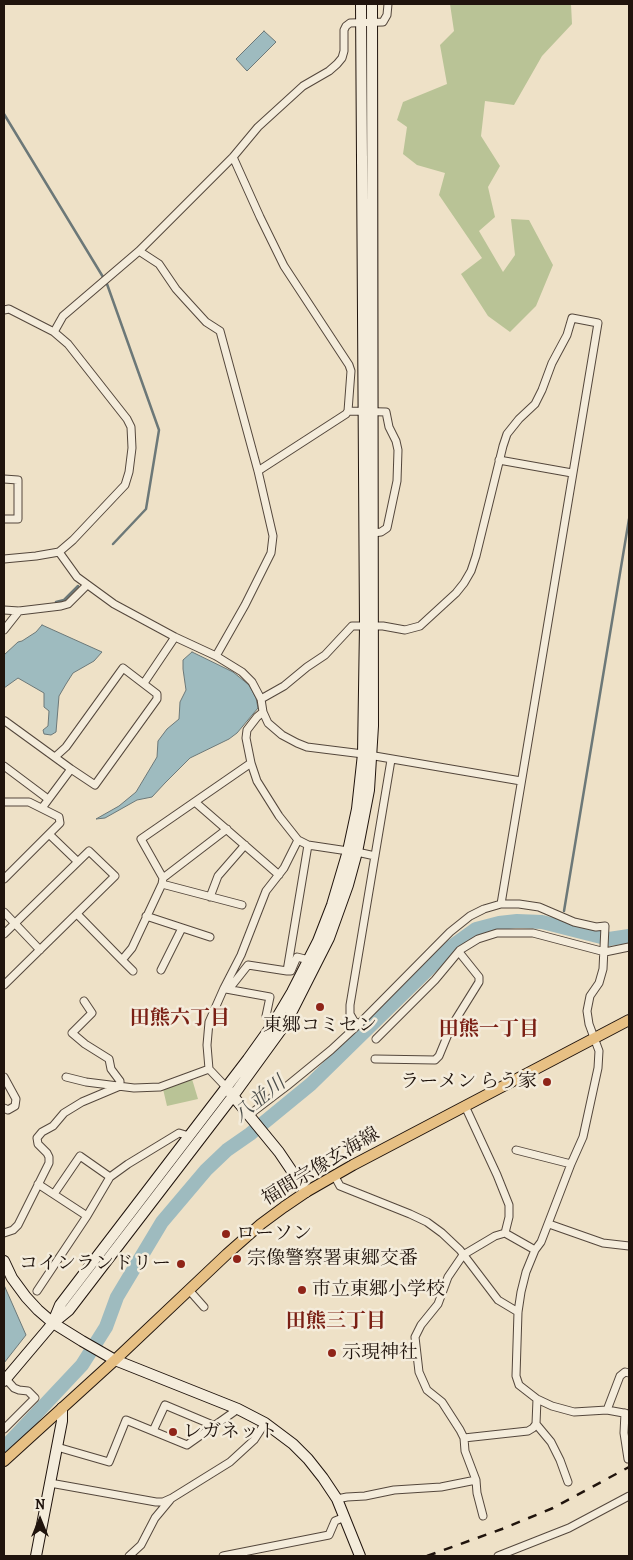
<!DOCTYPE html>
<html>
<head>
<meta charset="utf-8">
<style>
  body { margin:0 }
  #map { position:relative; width:633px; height:1560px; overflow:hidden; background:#eee1c7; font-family:Alegreya,serif }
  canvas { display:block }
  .frame { position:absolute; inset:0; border:5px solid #20140d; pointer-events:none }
  .north { position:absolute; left:15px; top:1495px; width:50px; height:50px; -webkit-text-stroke:4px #f4ecdb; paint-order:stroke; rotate:0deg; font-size:14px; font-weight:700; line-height:20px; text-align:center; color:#20140d }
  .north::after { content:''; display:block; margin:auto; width:18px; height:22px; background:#20140d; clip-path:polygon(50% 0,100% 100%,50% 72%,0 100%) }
</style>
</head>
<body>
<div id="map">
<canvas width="633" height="1560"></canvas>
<div class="frame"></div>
<div class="north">N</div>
</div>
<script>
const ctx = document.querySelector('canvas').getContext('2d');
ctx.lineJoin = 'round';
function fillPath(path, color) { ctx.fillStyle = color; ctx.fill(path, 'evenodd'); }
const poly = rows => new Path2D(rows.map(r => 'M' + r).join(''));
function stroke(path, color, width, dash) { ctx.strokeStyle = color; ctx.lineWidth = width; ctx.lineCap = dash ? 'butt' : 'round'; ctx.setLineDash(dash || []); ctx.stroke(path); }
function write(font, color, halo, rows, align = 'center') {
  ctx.font = font + ' Alegreya,"Noto Serif JP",serif'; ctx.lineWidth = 5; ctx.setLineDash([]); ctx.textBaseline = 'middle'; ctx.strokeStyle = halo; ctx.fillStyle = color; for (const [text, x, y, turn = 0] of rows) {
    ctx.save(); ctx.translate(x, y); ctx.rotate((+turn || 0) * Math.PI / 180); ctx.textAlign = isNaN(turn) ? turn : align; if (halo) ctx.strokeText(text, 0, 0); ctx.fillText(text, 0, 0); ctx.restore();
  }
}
fillPath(poly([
  [450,4,571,4,572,24,542,56,514,105,485,101,481,136,500,166,488,187,495,217,479,231,503,272,515,255,511,219,529,220,553,265,536,306,510,332,488,316,461,274,482,258,439,195,445,173,417,165,403,154,407,127,397,120,403,102,447,84,440,45,454,31],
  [192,1079,198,1099,167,1106,163,1089]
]), '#b9c396');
const water = poly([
  [264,31,276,42,247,71,236,59,264,31],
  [42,625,102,652,94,661,73,673,66,684,59,696,56,732,51,735,44,734,43,730,48,726,49,711,44,707,44,693,18,678,4,688,4,655,18,642,22,641,36,632,42,625],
  [192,652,233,672,249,685,256,698,258,708,237,733,229,739,190,758,165,783,152,797,137,800,105,818,96,819,119,806,136,792,157,757,158,741,167,729,179,719,180,702,186,690,183,669,183,660,192,652],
  [4,1285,26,1335,4,1363,4,1285]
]);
fillPath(water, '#9ebbbf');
stroke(water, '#6c7878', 1);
stroke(poly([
  [4,114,103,277],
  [107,284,159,430,146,509,113,544],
  [56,602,64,600,78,586],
  [564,911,629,519]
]), '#6c7878', 2.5);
stroke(poly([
  [4,1448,82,1365,106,1327,117,1297,162,1222,206,1170,227,1150,250,1134,311,1084,451,947,476,929,499,923,517,921,542,922,609,939,629,936]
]), '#9ebbbf', 14);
const street = poly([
  [233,157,260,217,284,266,349,365,351,371,348,411,346,414,258,471],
  [139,251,159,264,176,289,185,299,206,322,220,331,258,471,273,536,271,553,245,605,216,656],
  [4,310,9,309,54,332,68,344,127,419,131,427,132,448,129,472,125,485,73,540,59,552,36,556,4,559],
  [54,332,63,316,139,251,233,157,258,127,303,86,329,71,337,64,342,58,344,51,344,30,346,26,350,23,383,22,387,15,388,4],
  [348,411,386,412,389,427,396,441,398,450,397,481,387,528,381,532,373,533],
  [499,460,572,473],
  [4,479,18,480,18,519,4,519],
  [59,552,77,577,114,604,175,637,216,656,242,672,252,682,261,699,263,712,268,723,282,735,297,743,307,747,363,754,521,781],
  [4,610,19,611,61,606,68,604,87,585],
  [373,626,383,626,405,630,420,626,456,593,464,583,471,571,476,556,503,446,507,434,519,419,535,404,542,390,552,363,567,335,572,318,598,323,501,904],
  [4,630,19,611],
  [144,683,175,637],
  [261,699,284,686,307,667,325,655,352,626,365,626],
  [263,712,257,717,247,730,246,738,251,763,257,781,279,816,298,840,308,845,348,851],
  [4,722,5,721,71,769,95,785,157,699,157,694,123,668,66,747,55,757],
  [4,766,48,799],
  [4,802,29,802,59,817,60,823,4,879],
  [195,802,279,875],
  [42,808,71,769],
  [50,835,77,861],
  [357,852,375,856],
  [163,878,227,829],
  [162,884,242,905],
  [210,897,218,876,245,845],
  [4,912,40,950],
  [77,914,122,960,132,948,162,884,163,878,141,839,251,763],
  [146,916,210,937],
  [4,934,89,851,115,876,4,985],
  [122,960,133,971],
  [161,970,182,928],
  [288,971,291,971,297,957,309,960],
  [226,989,270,997,266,1016,273,1024],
  [229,989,248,965,287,971,308,845],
  [84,1001,92,1013,72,1033,85,1044,109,1059,111,1069,120,1081,120,1086],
  [359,1024,354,1021,350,1014,350,1005,391,760],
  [376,1039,435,980,460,950,478,939,497,933,533,933,605,952,629,947],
  [375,1059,435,1060,439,1056,451,1027,479,982,479,977,459,952],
  [4,1077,16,1099,15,1106,8,1110,4,1108],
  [66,1077,86,1082,134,1088,160,1087,209,1069],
  [226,1087,209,1069,207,1045,209,1022,224,988,241,955,266,891,284,868,298,840],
  [465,1106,497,1175,509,1205,509,1217,505,1233],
  [249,1115,287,1086,331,1050,359,1024,450,932,470,916,484,909,501,904,519,904,539,907,574,922,596,927,605,926,603,969,599,983,590,996,587,1011,589,1024,599,1051,598,1068,583,1137,571,1164,541,1242,535,1250,526,1272,521,1292,518,1312,516,1376,519,1385,537,1399,552,1406,574,1412,607,1410,629,1414],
  [516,1150,571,1164],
  [334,1175,340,1186,410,1214,427,1222,442,1233,460,1250,498,1300,518,1312],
  [38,1184,87,1216],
  [54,1194,80,1156,110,1177],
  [549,1224,603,1243,629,1246],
  [4,1233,13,1230,18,1225,49,1163,49,1157,47,1153,38,1144,37,1138,42,1132,53,1126,64,1113,82,1102,120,1086],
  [189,1290,204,1307],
  [37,1291,87,1216,110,1177,128,1164,179,1133,189,1136],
  [607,1410,620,1376,625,1372,629,1373],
  [625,1413,624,1433,628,1459],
  [536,1424,551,1442,560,1460,568,1482],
  [4,1429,35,1398,28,1391,19,1390,14,1388,6,1379],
  [153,1431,165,1405,215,1426],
  [464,1438,528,1431,533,1428,536,1424,537,1399],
  [57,1447,109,1462,126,1420,187,1445,238,1409],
  [50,1483,156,1502,163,1502,172,1498,230,1462,254,1440,265,1423],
  [337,1499,347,1497,365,1496,394,1490,441,1487,476,1480],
  [483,1516,477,1493,476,1480,465,1451,464,1438,460,1430,442,1402,427,1390,419,1372,415,1337,421,1325,438,1304,448,1277,463,1255,495,1236,505,1233,535,1250],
  [129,1556,141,1545,155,1518,170,1500],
  [223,1556,329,1535,335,1521,345,1517],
  [498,1556,569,1528,629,1496]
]);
const secondary = poly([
  [229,1091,279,1152,306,1192],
  [4,1261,12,1278,26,1297,38,1310,53,1323,82,1341,115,1360,238,1409,265,1423,293,1444,308,1459,323,1478,337,1499,360,1556],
  [53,1322,60,1305,248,1059,273,1024,292,992,318,941,332,905,348,851,357,809,363,754,365,626,361,4],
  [4,1381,53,1323,69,1310,233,1096,286,1023,329,938,348,885,357,852,369,790,373,726,372,4],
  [36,1556,62,1421,62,1408]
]);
const primary = poly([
  [4,1461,115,1360,227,1254,261,1224,284,1207,306,1192,353,1165,629,1020]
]);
stroke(street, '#54473c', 9);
stroke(secondary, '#20140d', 12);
stroke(primary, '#20140d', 12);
stroke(street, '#f4ecdb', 7);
stroke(secondary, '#f4ecdb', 10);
stroke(primary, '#e7c084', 10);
stroke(poly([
  [427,1556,502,1529,553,1508,629,1467]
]), '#20140d', 2.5, [9, 9]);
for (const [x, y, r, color] of [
  [320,1007,5,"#8f2418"],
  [547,1082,5,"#8f2418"],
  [226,1234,5,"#8f2418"],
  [237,1259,5,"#8f2418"],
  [181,1264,5,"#8f2418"],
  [302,1290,5,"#8f2418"],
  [332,1353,5,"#8f2418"],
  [173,1432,5,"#8f2418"]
]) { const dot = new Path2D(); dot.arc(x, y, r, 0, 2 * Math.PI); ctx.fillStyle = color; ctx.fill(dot); stroke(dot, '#f4ecdb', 2); }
write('19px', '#20140d', '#f4ecdb', [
  ["東郷コミセン",320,1026,"center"],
  ["ラーメン らう家",537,1082,"right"],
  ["ローソン",236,1234],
  ["宗像警察署東郷交番",247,1259],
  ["コインランドリー",171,1264,"right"],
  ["市立東郷小学校",312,1290],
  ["示現神社",342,1353],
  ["レガネット",183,1432]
], 'left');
write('19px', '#20140d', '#f4ecdb', [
  ["福間宗像玄海線",321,1167,-31]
]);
write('bold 20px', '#7a1f14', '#f4ecdb', [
  ["田熊六丁目",180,1019],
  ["田熊一丁目",489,1030],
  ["田熊三丁目",336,1322]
]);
write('italic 20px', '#4c4e4b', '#f4ecdb', [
  ["八並川",260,1100,-39]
]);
</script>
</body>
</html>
